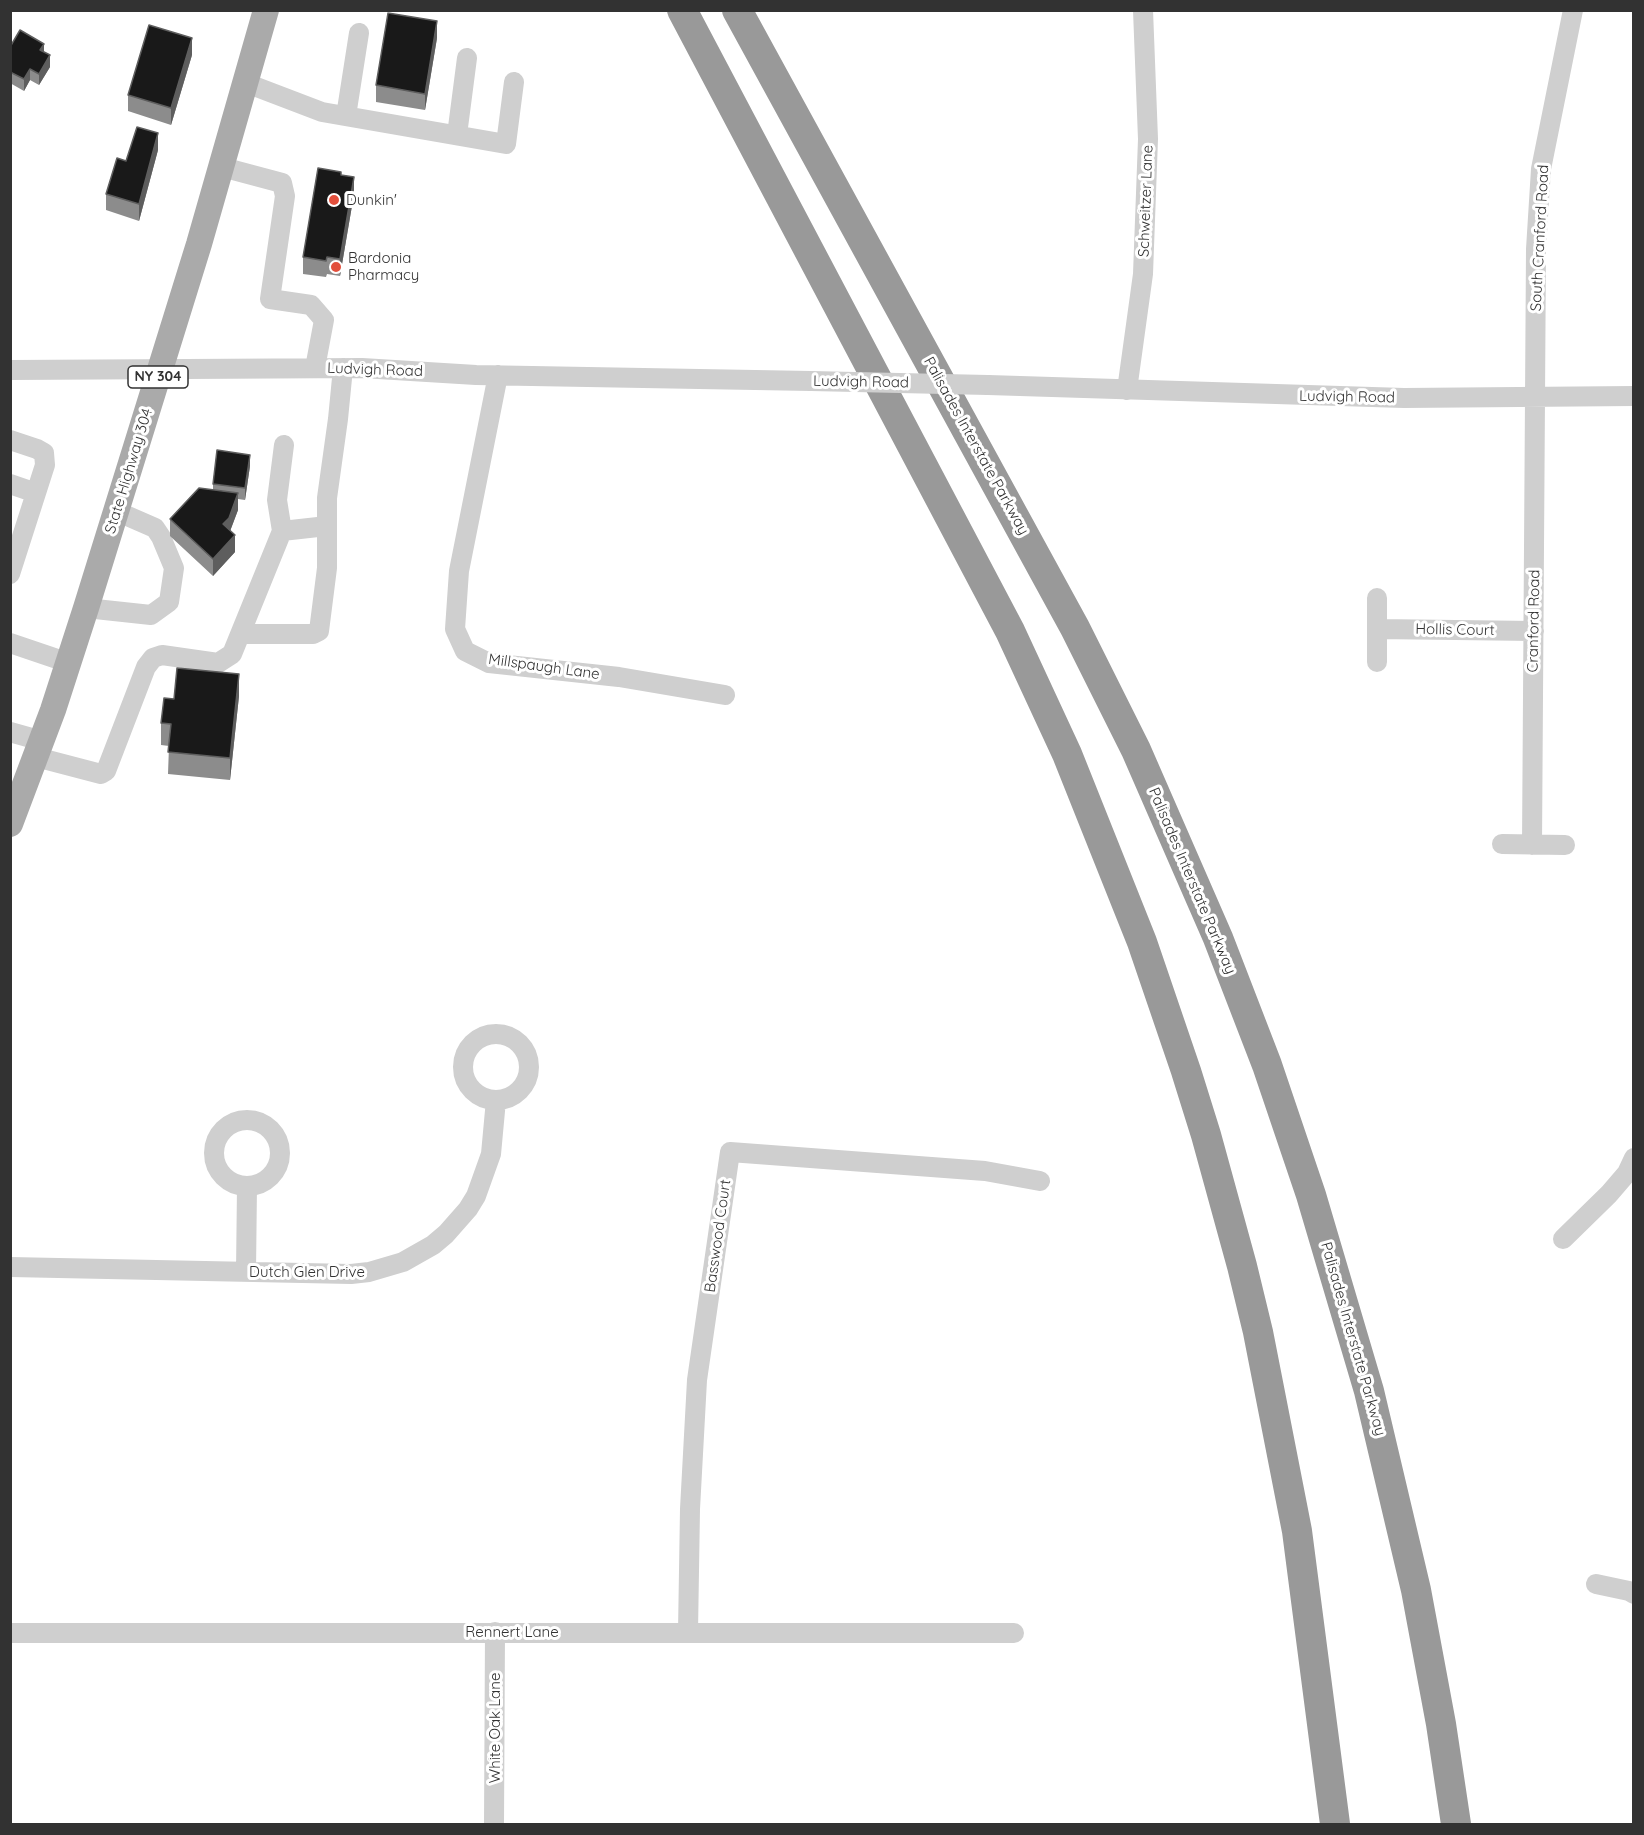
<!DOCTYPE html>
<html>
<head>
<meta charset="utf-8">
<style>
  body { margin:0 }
  #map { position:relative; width:1644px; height:1835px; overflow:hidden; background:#fff; font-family:Quicksand,sans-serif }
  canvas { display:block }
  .frame { position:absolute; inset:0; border:12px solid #323232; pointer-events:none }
</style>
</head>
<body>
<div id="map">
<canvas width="1644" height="1835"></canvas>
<div class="frame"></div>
</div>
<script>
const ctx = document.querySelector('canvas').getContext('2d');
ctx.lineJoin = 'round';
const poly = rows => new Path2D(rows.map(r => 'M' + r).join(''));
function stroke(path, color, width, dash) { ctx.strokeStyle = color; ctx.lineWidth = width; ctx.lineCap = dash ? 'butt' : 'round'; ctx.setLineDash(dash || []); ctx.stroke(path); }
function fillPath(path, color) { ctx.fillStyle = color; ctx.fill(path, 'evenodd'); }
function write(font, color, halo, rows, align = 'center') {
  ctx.font = font + ' Quicksand,sans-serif'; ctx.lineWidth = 6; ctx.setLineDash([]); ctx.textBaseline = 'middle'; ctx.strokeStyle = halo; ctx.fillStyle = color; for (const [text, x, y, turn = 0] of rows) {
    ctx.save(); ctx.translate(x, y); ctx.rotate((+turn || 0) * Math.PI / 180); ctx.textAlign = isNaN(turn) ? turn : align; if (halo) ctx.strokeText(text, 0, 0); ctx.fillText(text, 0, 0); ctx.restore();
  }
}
stroke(poly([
  [246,83,322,112,506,144,514,82],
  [346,116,359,33],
  [457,135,467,58],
  [222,167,282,183,285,196,270,299,311,305,324,320,315,368],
  [10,370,362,368,476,375,811,381],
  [498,375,459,571,455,629,465,651,489,663,619,677,725,695],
  [988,385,1404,398,1634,396],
  [1127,390,1143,274,1148,139,1143,10],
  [10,440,37,449,44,453,45,465,10,574],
  [10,484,36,493],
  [282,531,327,526],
  [86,608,151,615,169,602,174,568,161,537,155,528,116,511],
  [1377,629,1534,631],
  [241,634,313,634,319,631,327,568,327,498,338,419,343,368],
  [10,643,69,663],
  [1377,662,1377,598],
  [10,732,42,741],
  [36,757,101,774,106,771,146,667,153,658,162,655,218,663,232,654,282,531,277,500,284,445],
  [1502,844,1565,845],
  [1532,845,1536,249,1541,169,1573,10],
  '463 1067a33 33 0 1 1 66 0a33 33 0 1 1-66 0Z',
  '214 1153a33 33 0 1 1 66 0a33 33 0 1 1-66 0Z',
  [1563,1239,1609,1194,1627,1173,1634,1158],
  [10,1267,351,1274,369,1272,403,1262,433,1245,446,1234,468,1209,476,1196,491,1154,496,1100],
  [246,1272,247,1186],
  [1596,1584,1629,1591,1634,1594],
  [688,1632,690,1509,697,1380,730,1152,985,1171,1040,1181],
  [10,1633,1014,1633],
  [494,1824,495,1632]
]), '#cfcfcf', 20);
stroke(poly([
  [10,824,53,710,86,608,199,244,266,10]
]), '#aaa', 26);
stroke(poly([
  [682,10,1010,631,1067,754,1142,942,1186,1071,1206,1135,1242,1266,1258,1332,1297,1531,1335,1824],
  [737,10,1075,628,1136,750,1218,938,1267,1065,1311,1195,1369,1391,1416,1590,1441,1724,1456,1824]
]), '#999', 30);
stroke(poly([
  [811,381,988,385]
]), '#cfcfcf', 20);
fillPath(poly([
  [437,38,425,110,376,102,376,85],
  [10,47,44,52,50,67,39,85,30,80,24,91,10,83],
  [192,55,171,125,128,111,128,95],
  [158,150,139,221,106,210,106,194,126,161],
  [341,175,354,194,340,276,327,274,326,277,303,274,303,257],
  [250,466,245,500,238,499,238,510,230,531,235,552,213,576,170,536,170,519,213,489,213,484],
  [239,696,230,780,168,774,169,746,161,745,161,723,174,699]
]), '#8c8c8c');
fillPath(poly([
  [437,21,437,38,425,110,425,94],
  [192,38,192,55,171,125,171,108],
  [44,44,44,55,40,50],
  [50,55,50,67,39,85,39,74],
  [30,69,30,80,24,91,24,79],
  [158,133,158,150,139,221,139,204],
  [354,177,354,194,340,276,340,259],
  [250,455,250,466,245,500,245,488],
  [238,493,238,510,229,534,223,524],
  [235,535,235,552,213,576,213,559],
  [239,674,239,696,230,780,230,758]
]), '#5e5e5e');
const building = poly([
  [388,13,437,21,425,94,376,85,388,13],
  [149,25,192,38,171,108,128,95,149,25],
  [20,30,44,44,40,50,50,55,39,74,30,69,24,79,10,72,10,47,20,30],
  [137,127,158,133,139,204,106,194,117,158,126,161,137,127],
  [318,168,341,172,341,175,354,177,340,259,327,257,326,261,303,257,318,168],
  [217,450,250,455,245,488,213,484,217,450],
  [199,488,238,493,229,518,223,524,235,535,213,559,170,519,199,488],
  [177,668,239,674,230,758,168,752,171,724,161,723,164,698,174,699,177,668]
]);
fillPath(building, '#191919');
stroke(building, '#5e5e5e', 1.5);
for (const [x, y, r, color] of [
  [334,200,6,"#e24f3c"],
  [336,267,6,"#e24f3c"]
]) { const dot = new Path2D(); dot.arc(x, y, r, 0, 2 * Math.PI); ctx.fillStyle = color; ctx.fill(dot); stroke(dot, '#fff', 2); }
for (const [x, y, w] of [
  [158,377,60]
]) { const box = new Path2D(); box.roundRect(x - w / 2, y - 11, w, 22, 4.5); ctx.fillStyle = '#fff'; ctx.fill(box); stroke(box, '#323232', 1.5); }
write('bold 14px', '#323232', null, [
  ["NY 304",158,377]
]);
write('15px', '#323232', '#fff', [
  ["Dunkin'",346,200],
  ["Bardonia",348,258],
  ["Pharmacy",348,275]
], 'left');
write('15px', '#323232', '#fff', [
  ["Schweitzer Lane",1146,201,-88],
  ["South Cranford Road",1540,238,-87],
  ["Ludvigh Road",375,370,2],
  ["Ludvigh Road",861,382,1],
  ["Ludvigh Road",1347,397,1],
  ["Palisades Interstate Parkway",976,446,61],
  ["State Highway 304",129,471,-73],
  ["Cranford Road",1534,621,-89],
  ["Hollis Court",1455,630,1],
  ["Millspaugh Lane",544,667,8],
  ["Palisades Interstate Parkway",1192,881,67],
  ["Basswood Court",718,1236,-82],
  ["Dutch Glen Drive",307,1272],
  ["Palisades Interstate Parkway",1353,1339,74],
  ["Rennert Lane",512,1632],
  ["White Oak Lane",495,1728,-90]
]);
</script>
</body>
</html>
